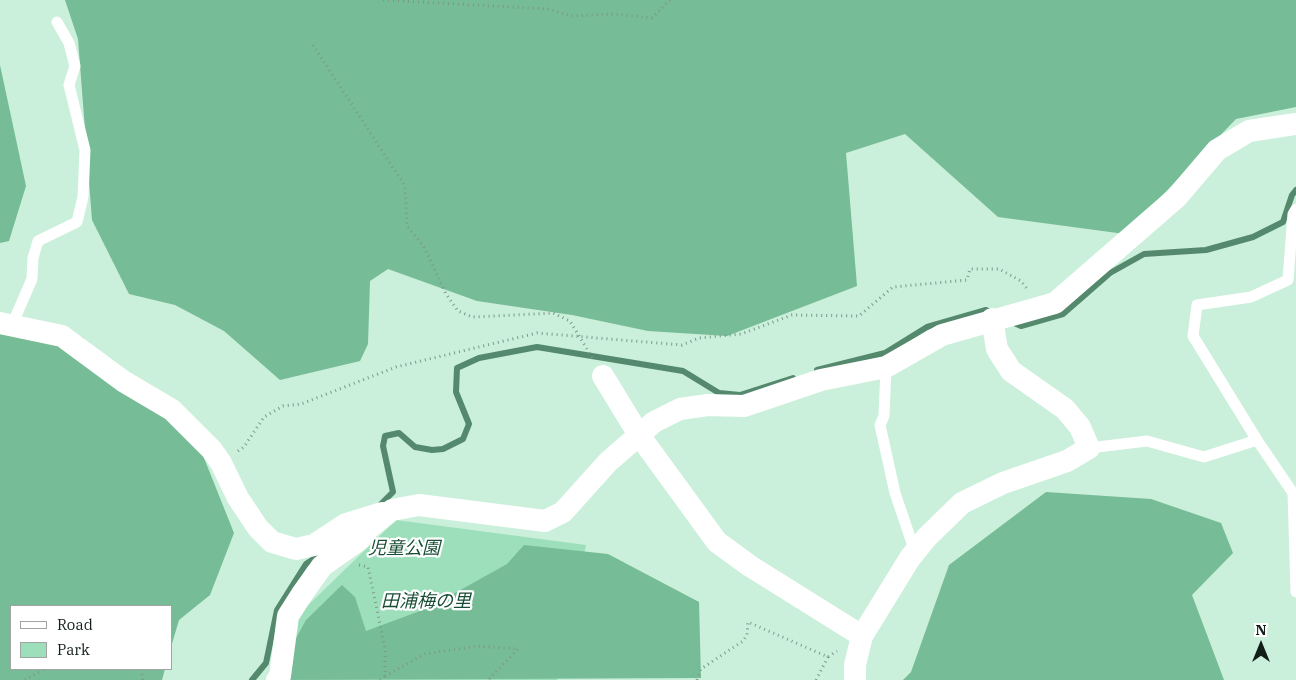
<!DOCTYPE html>
<html>
<head>
<meta charset="utf-8">
<style>
  body { margin:0 }
  #map { position:relative; width:1296px; height:680px; overflow:hidden; background:#caefda; font-family:"IBM Plex Serif",serif }
  canvas { display:block }
  .legend { position:absolute; left:10px; top:605px; width:162px; height:65px; box-sizing:border-box; background:#fff; border:1px solid #a0a5a3; margin:0; padding:6px 9px; list-style:none; font-size:15px; color:#111f18 }
  .legend li { display:flex; align-items:center; gap:10px; height:25px }
  .legend b { width:25px; border:1px solid #a0a5a3 }
  .north { position:absolute; left:1236px; top:620px; width:50px; height:50px; -webkit-text-stroke:4px #fff; paint-order:stroke; rotate:0deg; font-size:14px; font-weight:700; line-height:20px; text-align:center; color:#111f18 }
  .north::after { content:''; display:block; margin:auto; width:18px; height:22px; background:#111f18; clip-path:polygon(50% 0,100% 100%,50% 72%,0 100%) }
</style>
</head>
<body>
<div id="map">
<canvas width="1296" height="680"></canvas>
<ul class="legend">
<li><b style="height:6px;background:#fff"></b>Road</li>
<li><b style="height:14px;background:#9edfbb"></b>Park</li>
</ul>
<div class="north">N</div>
</div>
<script>
const ctx = document.querySelector('canvas').getContext('2d');
ctx.lineJoin = 'round';
function fillPath(path, color) { ctx.fillStyle = color; ctx.fill(path, 'evenodd'); }
const poly = rows => new Path2D(rows.map(r => 'M' + r).join(''));
function stroke(path, color, width, dash) { ctx.strokeStyle = color; ctx.lineWidth = width; ctx.lineCap = dash ? 'butt' : 'round'; ctx.setLineDash(dash || []); ctx.stroke(path); }
function write(font, color, halo, rows, align = 'center') {
  ctx.font = font + ' "IBM Plex Serif","Noto Sans JP",serif'; ctx.lineWidth = 4.5; ctx.setLineDash([]); ctx.textBaseline = 'middle'; ctx.strokeStyle = halo; ctx.fillStyle = color; for (const [text, x, y, turn = 0] of rows) {
    ctx.save(); ctx.translate(x, y); ctx.rotate((+turn || 0) * Math.PI / 180); ctx.textAlign = isNaN(turn) ? turn : align; if (halo) ctx.strokeText(text, 0, 0); ctx.fillText(text, 0, 0); ctx.restore();
  }
}
fillPath(poly([
  [396,520,586,545,557,680,289,680,299,614]
]), '#9edfbb');
fillPath(poly([
  [65,0,1296,0,1296,107,1236,119,1125,234,998,217,905,134,846,153,857,286,727,336,648,331,572,315,477,301,388,269,370,281,368,344,360,361,280,380,224,331,175,305,129,294,92,220,78,39],
  [0,65,26,186,9,241,0,243],
  [0,313,82,337,200,448,234,533,210,595,179,620,171,647,171,606,11,606,11,669,165,669,162,680,0,680],
  [1046,492,1151,499,1221,523,1233,553,1192,595,1224,680,903,680,911,672,949,565],
  [524,545,608,554,699,602,701,678,273,680,306,620,342,585,355,597,366,631,428,608,507,564]
]), '#76bc96');
stroke(poly([
  [1012,322,1021,326,1063,314,1110,273,1144,254,1206,250,1253,237,1283,222,1292,195,1296,190],
  [817,370,885,353,927,327,986,310,992,313],
  [377,508,393,492,383,446,385,436,399,433,415,447,432,450,443,449,463,439,469,424,456,392,457,368,479,358,537,347,683,371,719,393,740,395,793,378],
  [252,680,266,663,277,610,306,564,321,554]
]), '#54896d', 6);
stroke(poly([
  [383,0,548,9,571,16,615,14,652,18,670,0],
  [313,45,405,186,407,226,424,247,446,294,458,311,472,317,553,313,570,321,593,359],
  [238,451,244,447,264,417,283,406,301,404,396,367,537,333,682,345,699,338,741,334,792,315,859,316,893,287,967,280,970,269,999,269,1021,281,1028,290],
  [359,565,368,567,385,648,385,676,425,654,477,646,518,649,488,680],
  [141,669,143,680],
  [25,680,44,669],
  [380,680,385,676],
  [697,680,701,669,743,641,747,635,748,622,828,657,837,651],
  [816,680,828,657]
]), '#7d998a', 3, [1, 4]);
stroke(poly([
  [1296,209,1293,214,1288,280,1251,297,1197,305,1193,336,1257,440,1293,493,1296,592],
  [12,325,32,279,33,258,38,241,77,222,83,197,85,150,69,85,75,66,69,43,57,22],
  [886,367,884,416,880,425,895,493,915,552],
  [1089,448,1147,441,1204,457,1257,440]
]), '#fff', 11);
stroke(poly([
  [0,323,62,336,123,381,172,410,212,450,221,463,238,498,258,528,272,542,296,549,314,545,346,524,382,513],
  [603,376,639,435,717,542,750,566,862,636],
  [277,680,280,676,288,616,302,594,322,566,359,540,368,529,392,510,419,505,545,521,563,512,608,462,654,422,680,409,708,405,744,406,821,380,886,367,942,335,1055,303,1176,198,1217,150,1249,131,1296,124],
  [855,680,855,665,862,636,910,558,927,537,962,503,1003,483,1067,461,1089,448,1080,427,1065,409,1011,371,997,349,992,319]
]), '#fff', 22);
write('italic 18px', '#184e35', '#fff', [
  ["児童公園",404,549],
  ["田浦梅の里",426,602]
]);
</script>
</body>
</html>
